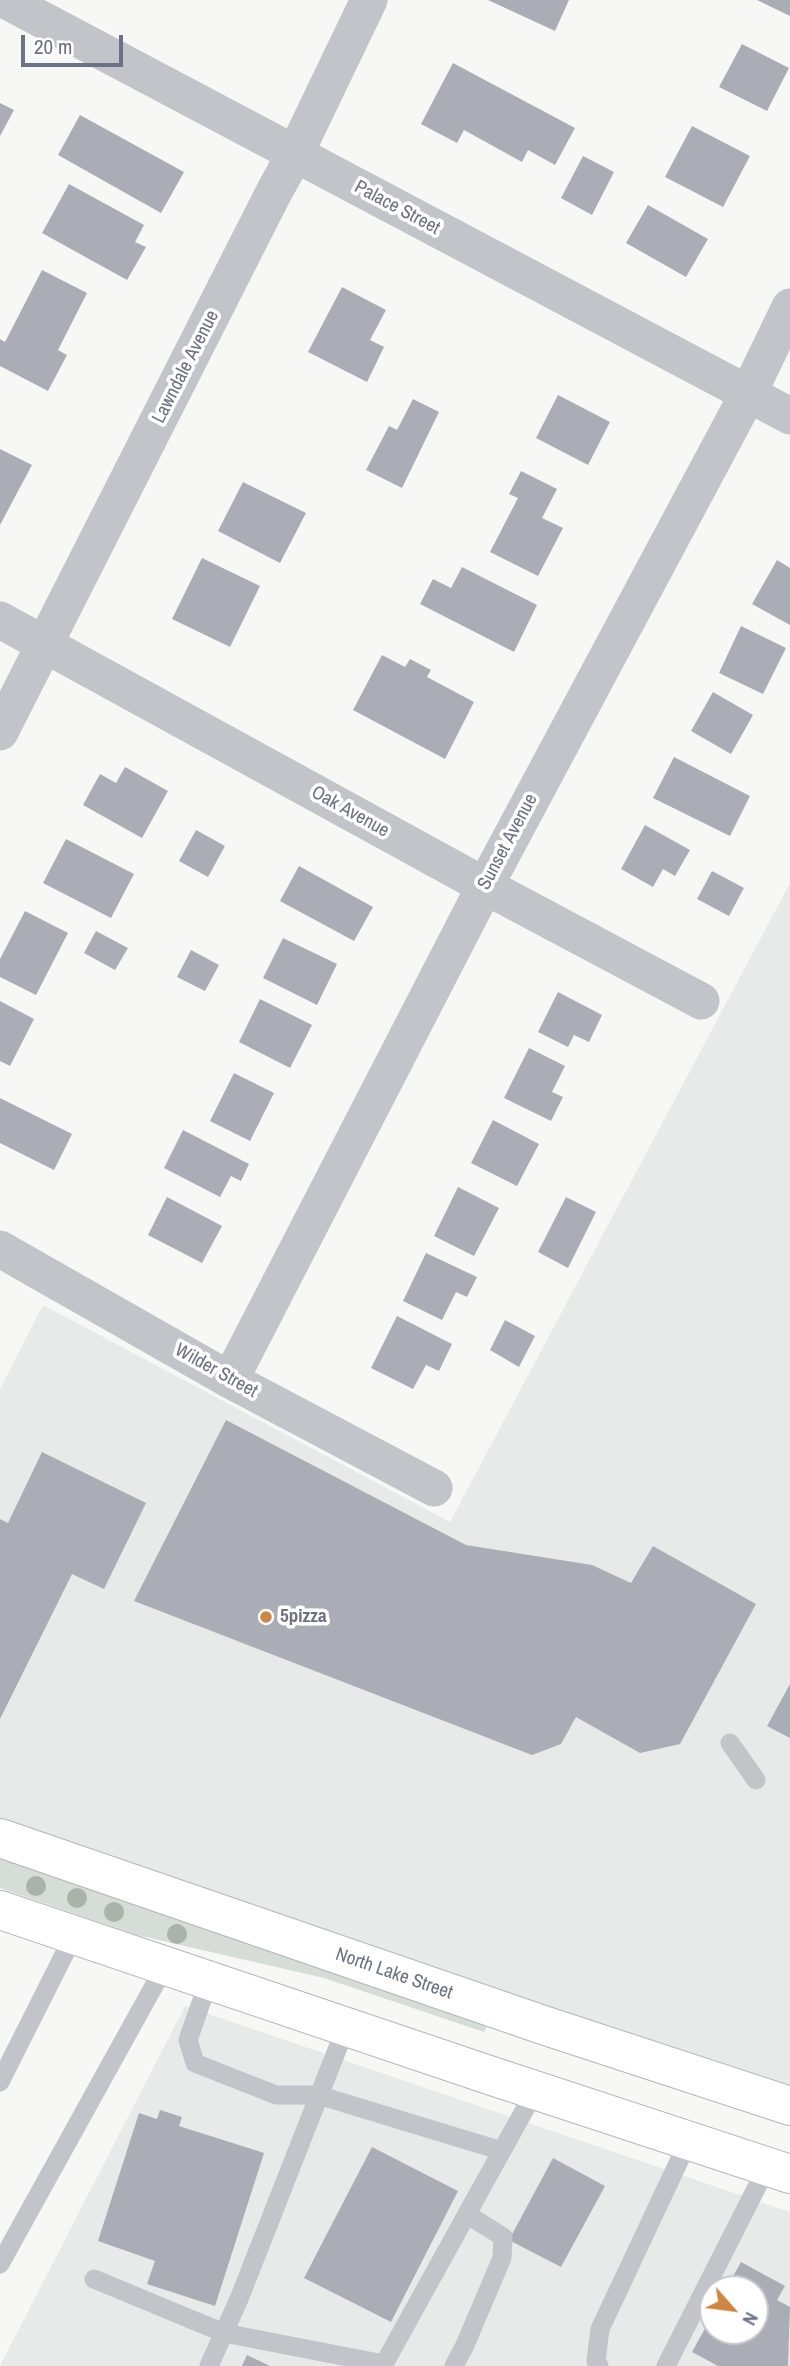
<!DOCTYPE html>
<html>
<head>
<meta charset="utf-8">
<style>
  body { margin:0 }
  #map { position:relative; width:790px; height:2366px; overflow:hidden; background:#f7f8f6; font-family:"Archivo Narrow",sans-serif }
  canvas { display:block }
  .north { position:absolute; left:699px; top:2275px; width:70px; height:70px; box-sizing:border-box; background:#fff; border:2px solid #c4c7cd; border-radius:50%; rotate:118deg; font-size:19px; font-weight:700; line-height:28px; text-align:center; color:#6b7283 }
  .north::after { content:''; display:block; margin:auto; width:24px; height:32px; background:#cd8641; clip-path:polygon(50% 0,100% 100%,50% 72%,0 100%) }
  .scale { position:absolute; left:21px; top:35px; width:102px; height:32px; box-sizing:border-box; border:4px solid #6b7283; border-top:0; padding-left:9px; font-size:21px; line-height:24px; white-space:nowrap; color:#6b7283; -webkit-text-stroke:5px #fff; paint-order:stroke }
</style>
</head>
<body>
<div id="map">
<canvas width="790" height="2366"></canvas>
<div class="north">N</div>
<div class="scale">20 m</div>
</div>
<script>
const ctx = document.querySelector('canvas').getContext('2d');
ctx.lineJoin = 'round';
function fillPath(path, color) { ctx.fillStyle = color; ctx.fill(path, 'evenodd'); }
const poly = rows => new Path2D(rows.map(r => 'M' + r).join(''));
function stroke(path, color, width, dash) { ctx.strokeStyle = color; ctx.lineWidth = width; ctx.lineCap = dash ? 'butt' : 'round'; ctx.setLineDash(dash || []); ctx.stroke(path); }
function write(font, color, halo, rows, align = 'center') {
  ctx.font = font + ' "Archivo Narrow",sans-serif'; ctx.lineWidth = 7; ctx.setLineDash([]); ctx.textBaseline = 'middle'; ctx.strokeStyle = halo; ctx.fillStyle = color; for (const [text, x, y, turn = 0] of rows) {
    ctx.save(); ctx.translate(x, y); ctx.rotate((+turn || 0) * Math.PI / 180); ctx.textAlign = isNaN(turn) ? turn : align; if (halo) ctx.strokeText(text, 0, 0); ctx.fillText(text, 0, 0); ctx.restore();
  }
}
fillPath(poly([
  [790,883,790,2092,0,1831,0,1389,43,1305,450,1522],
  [185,2006,790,2212,790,2366,0,2366],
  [713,2289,755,2289,755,2331,713,2331]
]), '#e8e9e9');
fillPath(poly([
  [0,1859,487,2026,484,2032,324,1978,137,1935,0,1888]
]), '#d6dcd6');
fillPath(poly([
  [488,0,569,0,555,31],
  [757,0,790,0,790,16],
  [742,44,789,68,767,111,719,87],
  [453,63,575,128,555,165,528,150,522,162,464,130,457,143,421,124],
  [0,103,14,110,0,136],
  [80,115,184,172,161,213,58,155],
  [692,126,750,156,723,207,665,177],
  [583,156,614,172,592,215,561,198],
  [69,184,144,225,135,242,146,247,127,280,42,233],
  [648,205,708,239,686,277,626,243],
  [42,270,87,293,58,350,67,355,48,391,0,366,0,339,5,342],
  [342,287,386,310,370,340,384,347,367,382,308,352],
  [558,395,610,422,588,465,536,438],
  [413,399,439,412,402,488,366,470,389,426,397,430],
  [0,449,32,465,0,525],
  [521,471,557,489,542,518,563,528,538,576,490,552,518,498,509,494],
  [243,482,306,513,280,563,218,531],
  [202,558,260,586,230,647,172,619],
  [777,560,790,568,790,625,752,604],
  [462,567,537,605,514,652,420,604,433,579,451,588],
  [741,626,786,648,763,694,719,673],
  [382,655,405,667,410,659,431,670,427,677,474,702,445,759,353,710],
  [713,692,753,715,731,754,691,731],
  [674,757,750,796,730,836,653,798],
  [125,767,168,791,142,838,83,805,100,774,116,783],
  [645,825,690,850,675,876,663,869,653,887,621,869],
  [196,830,225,846,208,877,179,861],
  [66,839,134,874,111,918,43,883],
  [299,866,373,907,354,941,280,901],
  [712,871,744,888,729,916,697,899],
  [25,911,68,933,36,995,0,977,0,959],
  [96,931,128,948,115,970,84,953],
  [283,938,337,964,317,1005,263,978],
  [191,950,219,965,205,991,177,977],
  [558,992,602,1015,589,1042,574,1035,568,1047,538,1032],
  [260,999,312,1025,290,1068,239,1042],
  [0,1001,34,1019,10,1066,0,1061],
  [529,1048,565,1066,552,1092,563,1097,551,1121,504,1098],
  [234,1073,274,1093,250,1141,210,1121],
  [0,1098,72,1134,54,1170,0,1143],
  [493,1120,539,1144,517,1186,471,1163],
  [183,1130,249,1164,241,1181,231,1176,220,1197,164,1168],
  [458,1187,499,1208,474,1256,434,1236],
  [167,1197,222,1226,202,1263,148,1235],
  [566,1197,596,1212,568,1268,538,1252],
  [426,1253,477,1277,467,1297,456,1292,442,1320,403,1301],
  [397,1316,452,1344,439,1371,426,1365,413,1389,371,1368],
  [505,1320,535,1336,519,1367,490,1350],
  [226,1420,466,1545,592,1565,631,1583,653,1546,756,1604,680,1744,640,1753,576,1717,561,1744,532,1755,134,1601],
  [42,1452,146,1503,104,1589,72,1574,0,1719,0,1519,8,1523],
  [790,1684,790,1738,767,1726],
  [160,2110,182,2117,179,2126,264,2153,215,2306,147,2284,155,2261,98,2241,139,2113,157,2119],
  [372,2147,458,2191,391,2322,304,2278],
  [553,2158,605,2186,561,2267,509,2240],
  [741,2262,785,2286,777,2300,790,2307,788,2366,718,2366,692,2352,713,2314,713,2331,755,2331,755,2289,726,2289],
  [247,2355,270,2366,242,2366]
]), '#aaadb5');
const primary = poly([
  [0,1838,543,2025,790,2106],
  [0,1910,486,2074,790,2174]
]);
stroke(primary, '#b4b6bb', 40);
stroke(poly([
  [730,1743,756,1780],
  [209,1980,188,2040,195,2063,276,2095,318,2095,502,2151],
  [0,2082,74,1935],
  [0,2264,165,1966],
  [94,2279,224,2333,384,2364,535,2091],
  [209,2366,239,2299,346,2027],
  [454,2366,465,2345,502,2258,503,2237,468,2215],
  [599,2366,596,2361,600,2329,688,2142],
  [666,2366,767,2167]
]), '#c2c4c9', 19);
stroke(poly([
  [5,0,790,416],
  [0,620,485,886,701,1001],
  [0,732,274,192,295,154,369,0],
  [0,1249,230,1380,434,1488],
  [230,1380,485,886,748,394,790,307]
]), '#c2c4c9', 37);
stroke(primary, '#fff', 38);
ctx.fillStyle = '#a9b3a9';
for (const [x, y] of [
  [36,1886],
  [77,1898],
  [114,1912],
  [177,1934]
]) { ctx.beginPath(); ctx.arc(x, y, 10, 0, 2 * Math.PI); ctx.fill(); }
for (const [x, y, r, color] of [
  [266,1617,7,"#cd8641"]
]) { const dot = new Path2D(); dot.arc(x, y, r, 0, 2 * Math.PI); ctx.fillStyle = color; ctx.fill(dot); stroke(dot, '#fff', 2.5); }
write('19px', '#6b7283', '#fff', [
  ["Palace Street",397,208,28],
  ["Lawndale Avenue",186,367,-63],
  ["Oak Avenue",350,812,29],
  ["Sunset Avenue",508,842,-62],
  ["Wilder Street",216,1371,29],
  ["North Lake Street",394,1974,19]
]);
write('bold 19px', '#6b7283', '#fff', [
  ["5pizza",280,1617]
], 'left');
</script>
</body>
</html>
